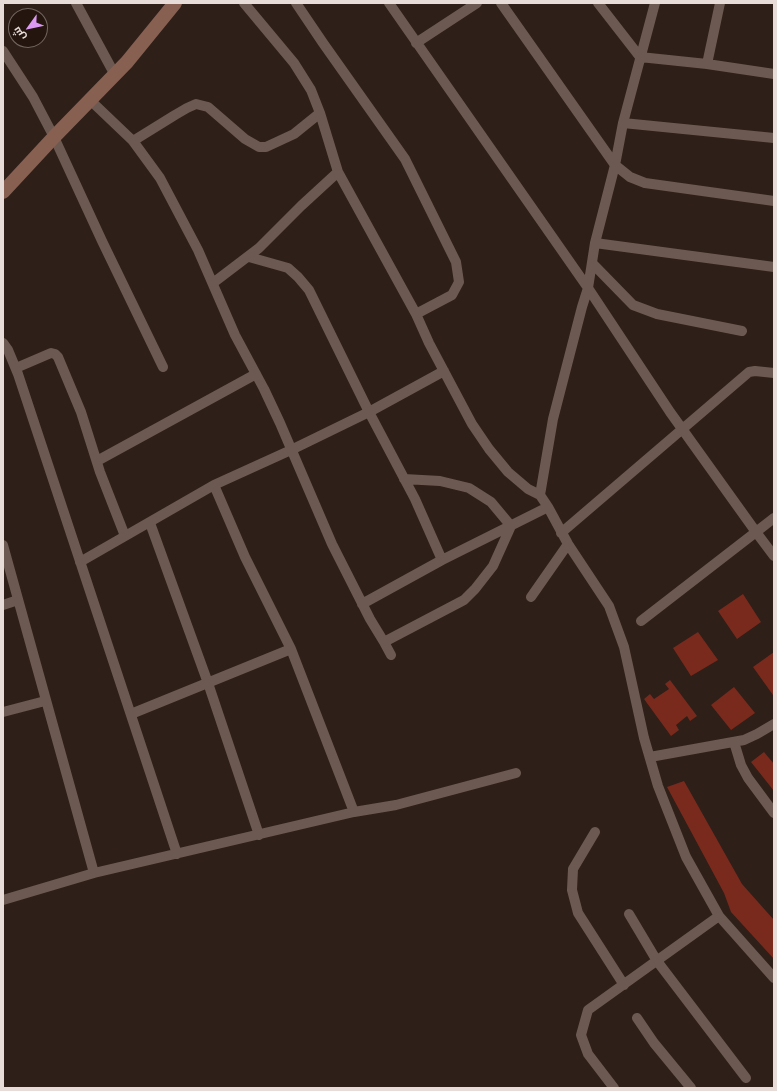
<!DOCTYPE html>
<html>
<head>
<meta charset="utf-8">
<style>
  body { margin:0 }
  #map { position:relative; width:777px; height:1091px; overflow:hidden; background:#2e1f18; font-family:Arial,Cairo,sans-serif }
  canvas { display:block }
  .frame { position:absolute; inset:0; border:4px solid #e7dcd8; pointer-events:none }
  .north { position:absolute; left:8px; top:8px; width:40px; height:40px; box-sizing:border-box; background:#24150f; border:1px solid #72655f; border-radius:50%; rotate:237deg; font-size:11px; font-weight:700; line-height:16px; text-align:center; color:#e7dcd8 }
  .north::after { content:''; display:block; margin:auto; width:14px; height:18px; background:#dc99f4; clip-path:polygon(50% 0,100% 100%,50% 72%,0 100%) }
</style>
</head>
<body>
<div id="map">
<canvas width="777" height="1091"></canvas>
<div class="frame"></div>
<div class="north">ش</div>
</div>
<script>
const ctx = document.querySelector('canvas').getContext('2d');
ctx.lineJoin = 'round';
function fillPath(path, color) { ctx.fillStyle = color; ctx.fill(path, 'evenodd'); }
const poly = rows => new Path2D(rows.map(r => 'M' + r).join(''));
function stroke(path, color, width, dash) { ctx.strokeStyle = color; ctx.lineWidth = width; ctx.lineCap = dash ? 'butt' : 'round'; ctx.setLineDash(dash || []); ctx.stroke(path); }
fillPath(poly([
  [743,594,761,622,737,639,718,611],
  [698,632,718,660,691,676,673,648],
  [774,652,774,694,773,695,753,667],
  [670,680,697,716,690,721,687,716,676,725,679,730,671,736,644,699,650,694,654,699,669,689,665,684],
  [734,687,755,713,731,730,711,705],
  [764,752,774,764,774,791,751,762],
  [684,781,742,884,774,920,774,959,731,912,724,893,667,787]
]), '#792a1c');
stroke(poly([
  [76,3,115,75],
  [244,3,294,63,311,90,320,113,338,172,416,314,452,295,459,282,456,262,405,159,323,43,296,3],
  [389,3,588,288,670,412,756,532,774,518],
  [501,3,615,165,630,177,645,183,774,201],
  [598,3,640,57,707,64,774,74],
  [416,43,477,3],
  [3,51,33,97,54,137,102,241,163,367],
  [707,64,720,3],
  [90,100,133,141],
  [320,113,294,134,266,147,259,147,245,139,208,107,196,104,187,108,175,115,133,141,160,178,198,250,235,335,264,389,280,423,332,544,370,619,384,642,464,600,475,589,493,566,511,526,491,502,469,488,440,481,404,479],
  [623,123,774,138],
  [595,243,774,267],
  [249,257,288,268,298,277,309,290,369,412,415,499,442,560],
  [592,263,633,305,657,314,742,331],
  [213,283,259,248,301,206,338,172],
  [416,314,429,343,472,424,489,449,508,472,528,489,540,495,548,507,568,544,609,606,624,647,644,738,658,786,686,857,719,916,774,978],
  [3,343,8,350,18,374,177,854],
  [16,368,51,353,55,354,58,357,81,412,100,472,125,536],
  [97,461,256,374],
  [214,485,245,557,291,649,354,812],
  [540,495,553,419,582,307,588,288,595,243,615,165,623,123,655,3],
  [150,523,208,683,259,835],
  [561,533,749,372,755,371,774,373],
  [3,545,94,873],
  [80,562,214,485,291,450,369,412,444,371],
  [531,597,568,544],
  [362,604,442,560,548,507],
  [3,605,18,600],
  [641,621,756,532,774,556],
  [384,642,391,655],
  [3,712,45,701],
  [131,714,291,649],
  [734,742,741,765,748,778,774,813],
  [650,757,744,740,757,734,774,724],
  [595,832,573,869,572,890,578,913,624,985],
  [3,900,94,873,354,812,396,805,516,773],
  [629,914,657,961,746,1078],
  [637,1018,654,1043,691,1088],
  [614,1088,588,1054,581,1035,588,1010,719,916]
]), '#6c5a52', 10);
stroke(poly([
  [3,192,54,137,127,62,175,3]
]), '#876052', 14);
</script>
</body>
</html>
